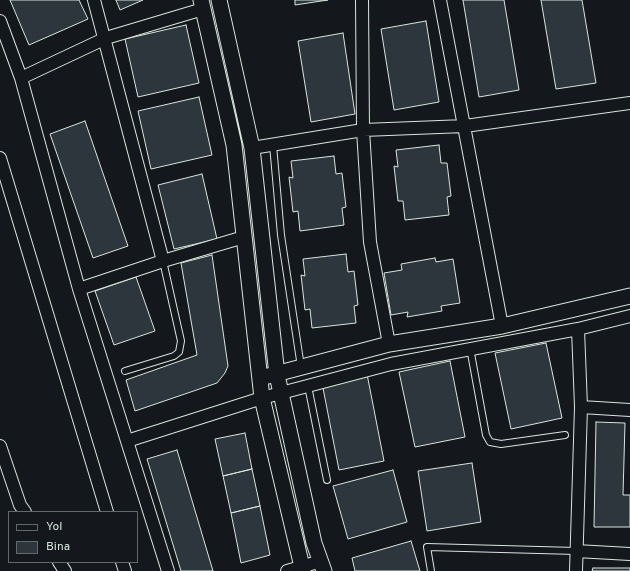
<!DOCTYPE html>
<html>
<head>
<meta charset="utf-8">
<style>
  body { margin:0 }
  #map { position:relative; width:630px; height:571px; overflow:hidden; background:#14181c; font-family:Overpass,sans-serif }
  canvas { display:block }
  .legend { position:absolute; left:8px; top:511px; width:130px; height:52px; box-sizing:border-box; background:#14181c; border:1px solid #626a69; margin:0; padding:5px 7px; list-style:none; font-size:12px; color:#d8e6dc }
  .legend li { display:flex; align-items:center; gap:8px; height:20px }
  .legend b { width:20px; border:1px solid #626a69 }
</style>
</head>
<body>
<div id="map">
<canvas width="630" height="571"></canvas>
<ul class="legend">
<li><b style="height:5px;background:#14181c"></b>Yol</li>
<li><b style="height:11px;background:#2c363c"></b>Bina</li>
</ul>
</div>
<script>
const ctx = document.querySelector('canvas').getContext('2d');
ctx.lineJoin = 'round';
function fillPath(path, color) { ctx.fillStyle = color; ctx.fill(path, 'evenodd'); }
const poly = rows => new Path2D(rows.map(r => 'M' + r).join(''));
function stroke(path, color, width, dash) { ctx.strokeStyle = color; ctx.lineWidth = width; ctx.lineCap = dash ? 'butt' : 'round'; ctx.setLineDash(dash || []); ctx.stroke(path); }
const building = poly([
  [10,0,79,0,88,19,29,45,10,0],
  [116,0,143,0,120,10,116,0],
  [295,0,328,0,295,5,295,0],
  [463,0,504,0,519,90,479,97,463,0],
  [541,0,582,0,596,83,556,89,541,0],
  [426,21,439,102,394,110,381,29,426,21],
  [186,25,199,83,138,97,125,39,186,25],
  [343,33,355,114,311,122,298,41,343,33],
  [199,97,212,155,151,169,138,111,199,97],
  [85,121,128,246,93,258,50,134,85,121],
  [439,145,441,163,447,163,451,196,447,197,449,215,405,220,403,201,398,201,394,166,398,167,396,150,439,145],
  [334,156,336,174,342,173,346,207,342,208,344,225,300,231,298,211,293,212,289,177,293,178,291,161,334,156],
  [202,174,217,239,174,249,158,185,202,174],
  [346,254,348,272,354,271,358,305,354,306,356,323,312,328,310,309,305,310,301,275,305,276,303,259,346,254],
  [212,255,228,366,225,373,217,383,135,411,126,380,197,355,181,263,212,255],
  [435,258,436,262,453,259,460,303,441,306,442,311,407,317,408,312,391,315,384,273,402,270,401,264,435,258],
  [136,277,155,331,114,345,95,291,136,277],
  [546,343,562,418,511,429,495,353,546,343],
  [450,361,465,437,415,447,399,372,450,361],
  [367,374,384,461,339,470,322,383,367,374],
  [596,422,625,423,623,495,630,495,630,527,594,527,596,422],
  [245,433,252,469,223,476,215,439,245,433],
  [177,450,213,571,181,571,147,459,177,450],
  [472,463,481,522,427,531,418,471,472,463],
  [252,469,260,506,231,513,223,476,252,469],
  [393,470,407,522,348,539,333,486,393,470],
  [260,506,270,555,241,563,231,513,260,506],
  [411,541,420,571,355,571,352,558,411,541],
  [593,568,630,568,630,571,592,571,593,568]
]);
fillPath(building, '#2c363c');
stroke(building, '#d8e6dc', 1);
const service = poly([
  [273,145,281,235,301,367],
  [470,348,486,435,490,442,501,444,565,435],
  [125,371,174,356,179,352,181,341,163,261],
  [308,386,327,480],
  [431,571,427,547,576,551]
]);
const minor = poly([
  [94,0,163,261],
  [362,0,363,130,370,242,389,344],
  [440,0,502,326],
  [0,21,21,78,79,289,168,571],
  [21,78,106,38,203,9],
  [252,148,363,130,465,126,630,103],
  [0,158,107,512],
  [79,289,163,261,244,237],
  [581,407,630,410],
  [127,441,262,398,391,364,578,329,630,316],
  [0,446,20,505,25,512],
  [576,551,630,554],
  [59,562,65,571],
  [122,562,125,571],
  [287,571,321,561],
  [576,571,581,407,578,329]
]);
const tertiary = poly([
  [201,0,234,145,262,398,303,571],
  [219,0,252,148,277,375,314,543,324,571],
  [268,376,389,344,502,326,630,296]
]);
stroke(service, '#d8e6dc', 8);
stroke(minor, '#d8e6dc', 14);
stroke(tertiary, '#d8e6dc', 17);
stroke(service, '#14181c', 6);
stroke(minor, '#14181c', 12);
stroke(tertiary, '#14181c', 15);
</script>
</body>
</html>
